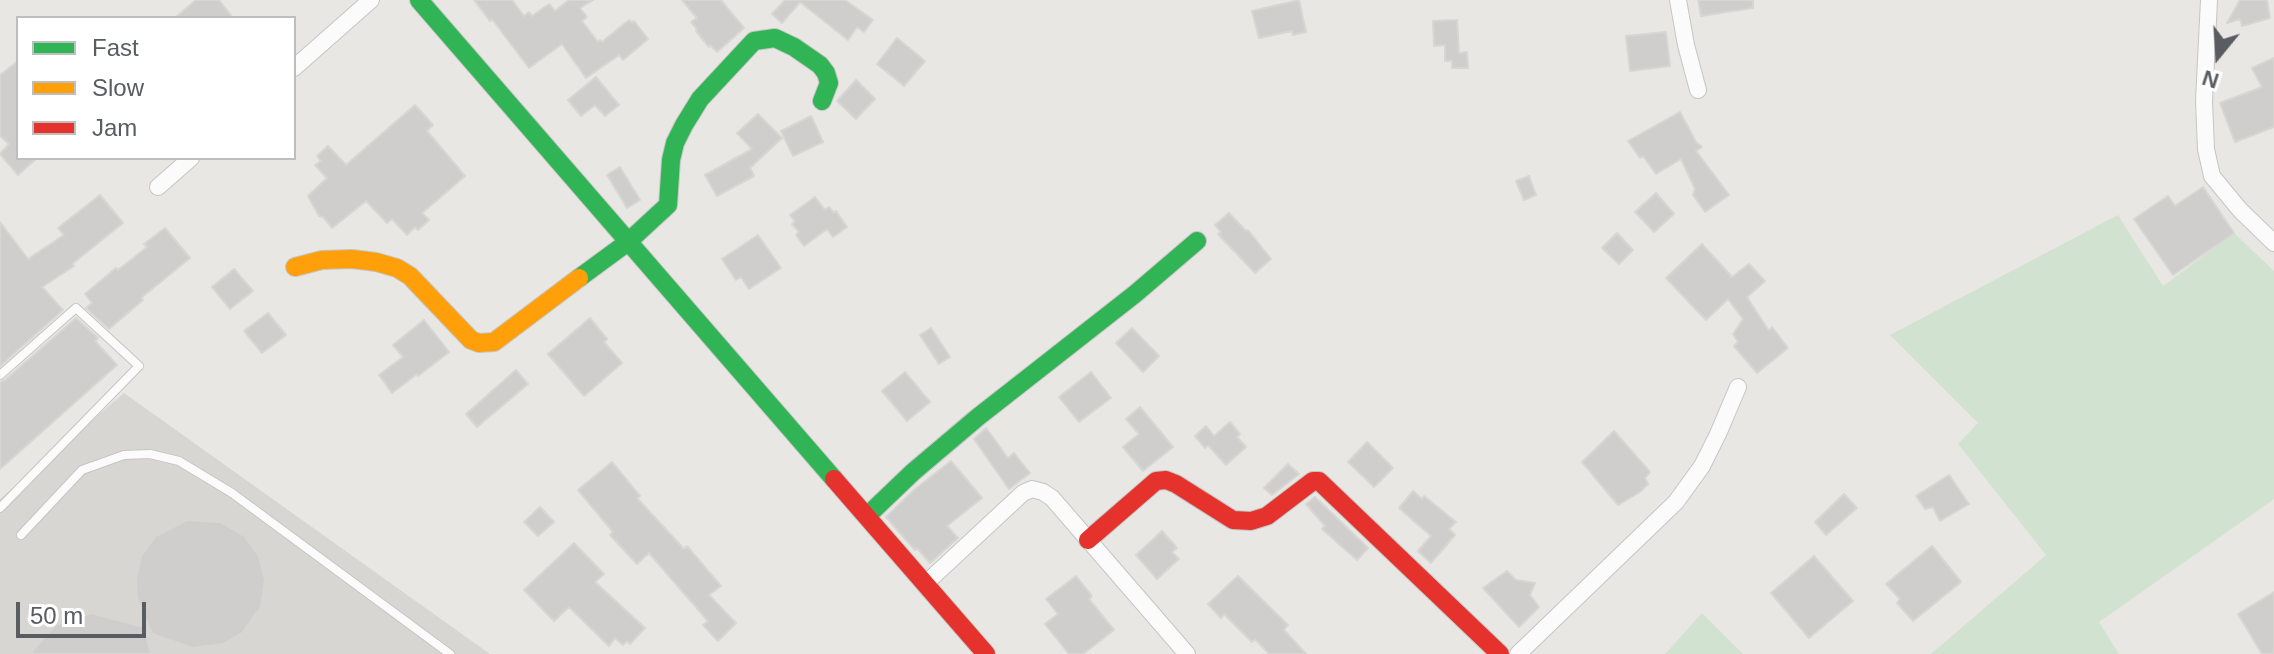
<!DOCTYPE html>
<html>
<head>
<meta charset="utf-8">
<style>
  body { margin:0 }
  #map { position:relative; width:2274px; height:654px; overflow:hidden; background:#e8e7e3; font-family:Helvetica,sans-serif }
  canvas { display:block }
  .legend { position:absolute; left:16px; top:16px; width:280px; height:144px; box-sizing:border-box; background:#fff; border:2px solid #bdbebf; margin:0; padding:10px 14px; list-style:none; font-size:24px; color:#595c60 }
  .legend li { display:flex; align-items:center; gap:16px; height:40px }
  .legend b { width:40px; border:2px solid #bdbebf }
  .north { position:absolute; left:2178px; top:16px; width:80px; height:80px; -webkit-text-stroke:6px #fff; paint-order:stroke; rotate:198deg; font-size:22px; font-weight:700; line-height:32px; text-align:center; color:#595c60 }
  .north::after { content:''; display:block; margin:auto; width:28px; height:36px; background:#595c60; clip-path:polygon(50% 0,100% 100%,50% 72%,0 100%) }
  .scale { position:absolute; left:16px; top:602px; width:130px; height:36px; box-sizing:border-box; border:4px solid #595c60; border-top:0; padding-left:10px; font-size:24px; line-height:28px; white-space:nowrap; color:#595c60; -webkit-text-stroke:6px #fff; paint-order:stroke }
</style>
</head>
<body>
<div id="map">
<canvas width="2274" height="654"></canvas>
<ul class="legend">
<li><b style="height:10px;background:#30b455"></b>Fast</li>
<li><b style="height:10px;background:#ff9f0a"></b>Slow</li>
<li><b style="height:10px;background:#e5322d"></b>Jam</li>
</ul>
<div class="north">N</div>
<div class="scale">50 m</div>
</div>
<script>
const ctx = document.querySelector('canvas').getContext('2d');
ctx.lineJoin = 'round';
function fillPath(path, color) { ctx.fillStyle = color; ctx.fill(path, 'evenodd'); }
const poly = rows => new Path2D(rows.map(r => 'M' + r).join(''));
function stroke(path, color, width, dash) { ctx.strokeStyle = color; ctx.lineWidth = width; ctx.lineCap = dash ? 'butt' : 'round'; ctx.setLineDash(dash || []); ctx.stroke(path); }
fillPath(poly([
  [124,393,490,654,0,654,0,499]
]), '#d8d6d3');
fillPath(poly([
  [2118,215,2163,286,2234,233,2274,271,2274,499,2099,622,2119,654,1931,654,2046,555,1958,444,1978,423,1890,335],
  [1702,613,1743,654,1665,654]
]), '#d1e3d0');
const building = poly([
  [196,0,219,0,233,18,175,18,196,0],
  [474,0,512,0,524,16,529,12,532,16,549,4,555,11,569,0,593,0,580,8,587,17,582,21,598,42,600,40,602,42,629,20,632,23,634,21,648,39,623,60,619,55,586,78,562,44,529,68,492,19,490,21,474,0],
  [682,0,721,0,744,28,717,52,710,45,709,47,696,31,697,29,691,22,697,18,682,0],
  [785,0,845,0,873,20,864,32,857,27,848,40,800,2,782,23,772,14,785,0],
  [1299,0,1306,32,1293,35,1292,31,1259,38,1252,11,1299,0],
  [1698,0,1753,0,1753,8,1701,16,1698,0],
  [2240,0,2267,0,2270,18,2242,26,2240,19,2227,23,2240,0],
  [1457,20,1459,53,1467,52,1468,68,1452,68,1452,61,1445,61,1445,45,1434,46,1433,21,1457,20],
  [1666,32,1670,66,1630,71,1626,36,1666,32],
  [897,38,925,61,904,86,877,64,897,38],
  [2274,58,2274,127,2235,142,2220,103,2262,87,2252,68,2274,58],
  [18,61,18,158,37,158,18,175,0,154,9,144,0,136,0,75,18,61],
  [596,77,619,105,605,116,595,105,581,116,568,100,596,77],
  [856,80,875,99,856,119,837,101,856,80],
  [415,105,433,125,427,131,465,176,422,213,429,220,418,230,415,227,407,235,392,219,387,223,366,201,332,228,323,217,319,216,308,196,327,178,315,165,321,161,317,156,328,146,346,165,415,105],
  [1680,112,1696,142,1702,147,1696,151,1729,195,1705,212,1693,195,1695,189,1681,159,1656,174,1643,156,1640,158,1628,141,1680,112],
  [758,114,782,138,750,168,754,176,717,196,705,175,752,149,737,133,758,114],
  [811,116,823,142,793,156,781,131,811,116],
  [620,167,640,200,627,208,607,175,620,167],
  [1529,176,1536,195,1524,200,1516,181,1529,176],
  [2203,187,2234,233,2173,275,2134,219,2168,196,2175,206,2203,187],
  [1656,193,1674,214,1654,232,1635,212,1656,193],
  [100,195,123,223,72,264,74,266,42,287,63,310,0,366,0,222,28,259,64,235,58,228,100,195],
  [815,197,825,210,829,207,834,213,836,211,847,227,833,237,827,229,804,246,796,235,799,232,792,224,795,221,790,215,815,197],
  [1229,213,1246,231,1248,230,1271,259,1255,273,1218,234,1221,232,1215,225,1229,213],
  [165,228,190,258,141,298,143,300,109,329,86,308,92,303,85,294,116,268,118,270,147,247,144,244,165,228],
  [1617,233,1633,250,1619,264,1602,248,1617,233],
  [758,235,781,268,749,289,741,277,736,280,722,259,758,235],
  [1702,244,1732,277,1749,264,1765,281,1747,297,1769,331,1772,327,1788,348,1757,373,1734,346,1738,342,1733,334,1743,319,1728,299,1706,320,1666,278,1702,244],
  [234,269,253,291,230,309,212,287,234,269],
  [268,313,286,335,262,353,244,331,268,313],
  [76,318,98,338,95,341,117,365,0,469,0,382,5,380,76,318],
  [590,318,607,339,604,342,622,363,584,396,548,354,590,318],
  [424,320,449,352,418,376,417,374,392,393,379,375,403,357,393,345,424,320],
  [931,328,950,357,939,364,920,335,931,328],
  [1132,328,1159,356,1143,372,1116,343,1132,328],
  [516,370,528,384,477,427,466,414,516,370],
  [905,372,930,402,907,421,882,391,905,372],
  [1091,372,1111,398,1079,422,1059,397,1091,372],
  [1140,407,1173,447,1143,471,1123,447,1139,434,1126,419,1140,407],
  [1230,422,1240,434,1237,437,1246,447,1226,465,1208,445,1205,448,1195,436,1206,426,1214,436,1230,422],
  [986,428,1008,458,1014,453,1030,473,1009,489,974,439,986,428],
  [1614,431,1650,472,1645,478,1648,484,1640,492,1618,505,1582,462,1614,431],
  [1367,442,1393,468,1374,487,1348,462,1367,442],
  [951,461,982,498,947,526,958,538,930,563,917,548,915,550,886,517,914,490,951,461],
  [612,462,640,496,637,498,684,549,687,546,721,586,709,595,736,623,718,641,703,625,708,621,649,553,637,564,610,535,613,532,578,490,612,462],
  [1288,464,1299,474,1272,495,1264,488,1288,464],
  [1949,475,1969,504,1940,521,1933,507,1925,509,1916,496,1949,475],
  [1413,491,1422,499,1424,496,1456,522,1449,529,1455,535,1431,563,1418,551,1431,536,1399,508,1413,491],
  [1844,494,1857,508,1826,535,1815,522,1844,494],
  [1315,497,1368,548,1357,560,1322,529,1325,526,1306,504,1315,497],
  [540,507,554,522,538,536,524,522,540,507],
  [187,520,220,522,244,536,259,556,265,579,261,607,242,633,223,644,193,648,152,634,137,598,136,578,141,556,156,536,187,520],
  [1162,531,1177,548,1172,552,1179,559,1157,579,1136,555,1162,531],
  [574,543,604,574,595,582,645,628,630,644,627,641,623,645,615,638,609,646,569,607,554,621,524,590,574,543],
  [1932,546,1961,582,1913,621,1897,603,1900,599,1886,584,1932,546],
  [1814,556,1853,601,1809,638,1771,593,1814,556],
  [1507,571,1516,580,1535,583,1530,595,1539,607,1519,627,1483,588,1507,571],
  [1076,576,1092,596,1089,599,1114,630,1083,654,1069,654,1045,624,1058,614,1046,599,1076,576],
  [1238,576,1288,625,1284,630,1306,654,1269,654,1255,639,1252,642,1224,614,1221,618,1208,604,1238,576],
  [2274,592,2274,654,2262,654,2238,614,2274,592],
  [91,613,144,627,151,654,30,654,55,625,91,613]
]);
fillPath(building, '#cfcecc');
stroke(building, '#d7d6d2', 2);
const lane = poly([
  [0,375,76,308,139,366,0,508],
  [21,535,82,470,124,455,150,454,179,461,232,493,450,654]
]);
const street = poly([
  [1678,0,1686,45,1698,90],
  [2209,0,2204,101,2206,149,2212,176,2240,210,2274,243],
  [294,68,371,0],
  [158,187,191,158],
  [925,584,1023,493,1032,489,1043,492,1052,498,1187,654],
  [1518,654,1676,502,1702,466,1718,434,1738,387]
]);
const fast = poly([
  [419,0,834,479],
  [579,278,628,242,668,205,671,160,675,143,684,125,700,99,754,41,775,38,794,47,820,65,826,73,829,83,822,101],
  [867,516,913,472,978,417,1135,294,1197,241]
]);
const slow = poly([
  [295,267,322,260,352,259,376,262,397,268,410,276,471,340,479,343,494,342,579,278]
]);
const jam = poly([
  [834,479,986,654],
  [1088,540,1156,481,1166,480,1176,484,1233,520,1251,521,1267,516,1313,481,1319,481,1500,654]
]);
stroke(lane, '#c5c5c5', 10);
stroke(street, '#c5c5c5', 18);
stroke(fast, '#c5c5c4', 20);
stroke(slow, '#c5c5c4', 20);
stroke(jam, '#c5c5c4', 20);
stroke(lane, '#fcfbfb', 8);
stroke(street, '#fcfbfb', 16);
stroke(fast, '#30b455', 18);
stroke(slow, '#ff9f0a', 18);
stroke(jam, '#e5322d', 18);
</script>
</body>
</html>
